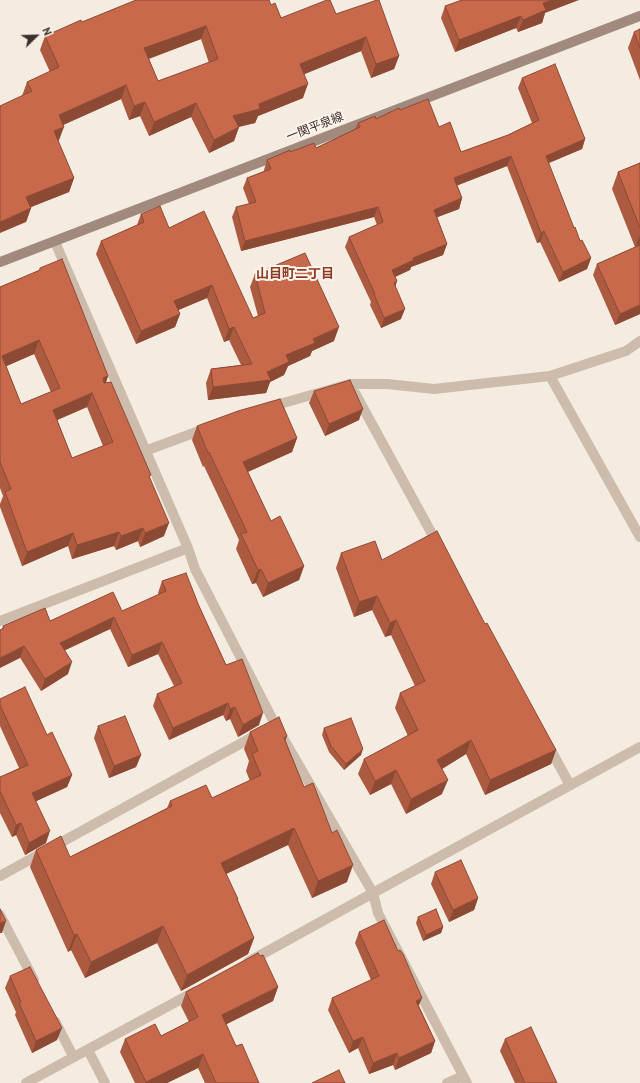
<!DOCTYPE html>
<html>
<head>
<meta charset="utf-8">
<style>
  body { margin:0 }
  #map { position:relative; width:640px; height:1083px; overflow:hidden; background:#f4ebe1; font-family:"PT Sans",sans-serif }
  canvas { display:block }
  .north { position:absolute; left:16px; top:16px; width:40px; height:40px; -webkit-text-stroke:3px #fbf5ee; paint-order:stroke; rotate:67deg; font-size:11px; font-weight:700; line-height:16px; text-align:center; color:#3b302b }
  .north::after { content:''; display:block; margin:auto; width:14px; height:18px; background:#3b302b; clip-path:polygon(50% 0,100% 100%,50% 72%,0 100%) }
</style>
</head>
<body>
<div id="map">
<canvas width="640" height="1083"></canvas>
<div class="north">N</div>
</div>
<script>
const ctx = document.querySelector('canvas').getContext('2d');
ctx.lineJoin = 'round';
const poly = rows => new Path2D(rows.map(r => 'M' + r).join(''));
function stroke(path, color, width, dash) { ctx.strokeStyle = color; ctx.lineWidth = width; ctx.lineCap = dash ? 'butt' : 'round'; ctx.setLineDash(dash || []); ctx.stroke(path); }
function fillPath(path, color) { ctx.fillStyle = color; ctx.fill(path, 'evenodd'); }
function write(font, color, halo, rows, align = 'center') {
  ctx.font = font + ' "PT Sans","Noto Sans JP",sans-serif'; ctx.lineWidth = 4; ctx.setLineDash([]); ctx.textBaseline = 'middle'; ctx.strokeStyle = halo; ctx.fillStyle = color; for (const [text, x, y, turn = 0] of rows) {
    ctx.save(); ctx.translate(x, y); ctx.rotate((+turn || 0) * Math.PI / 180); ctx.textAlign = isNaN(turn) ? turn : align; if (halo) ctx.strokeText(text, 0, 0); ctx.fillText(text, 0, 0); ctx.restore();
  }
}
stroke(poly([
  [550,376,640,537],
  [355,393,438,545],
  [269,407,350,384,387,384,434,389,550,376,626,351,640,341],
  [145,451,207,428],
  [548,745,570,785],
  [0,876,258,734],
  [0,915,34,980],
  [248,962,373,893,378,913,467,1083],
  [55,1021,73,1056],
  [88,1050,105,1083],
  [26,1083,196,991],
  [447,1083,463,1076]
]), '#cdbbac', 10);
stroke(poly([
  [55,242,188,548,195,569,275,724,373,893,640,747],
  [0,621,188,548]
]), '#cdbbac', 10);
stroke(poly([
  [0,262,640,16]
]), '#a18a7d', 10);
fillPath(poly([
  [271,5,281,18,336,14,399,56,394,69,371,78,361,51,304,74,303,98,258,116,255,123,239,127,234,141,209,153,191,117,149,136,140,116,129,120,121,99,63,125,59,140,58,141,74,178,69,192,31,207,31,208,26,222,22,96,27,82,50,72,40,50,45,36,82,22],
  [201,39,209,63,158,81,149,59],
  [445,6,545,13,542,23,518,32,516,28,455,52,441,18],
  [640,29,640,80,628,48,634,32],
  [522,78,585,139,582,149,548,163,574,228,580,241,591,258,587,269,559,282,540,242,537,243,507,166,457,185,462,198,459,209,437,217,447,244,443,255,411,267,410,270,395,277,397,281,395,287,401,319,381,328,370,305,371,302,345,247,349,237,377,225,374,217,241,251,232,217,236,207,249,204,243,188,247,178,264,171,264,170,267,160,290,152,316,148,355,129,358,123,376,119,400,110,439,127,461,152,508,135,532,123,518,88],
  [640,163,640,314,615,325,593,275,597,264,635,247,612,189,618,172],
  [141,214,169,228,253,318,258,316,250,287,255,274,334,341,312,351,310,356,288,366,284,375,270,382,266,393,208,400,206,383,211,369,241,365,229,340,224,342,207,298,178,310,180,314,175,327,136,344,96,254,101,241,137,225],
  [40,268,108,376,106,383,150,478,164,536,140,547,138,541,116,550,114,546,72,559,68,546,22,566,0,507,0,504,3,496,0,488,0,287,39,271],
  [34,354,51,392,21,404,6,366],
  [87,407,103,446,72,458,57,420],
  [314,391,359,420,325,436,309,403],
  [197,426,297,438,292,452,248,472,271,521,304,566,299,580,263,597,256,583,252,584,236,549,239,540,204,466,203,467,192,440],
  [341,553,382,560,485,624,556,750,551,764,485,795,466,754,442,769,442,794,406,814,391,784,370,795,358,774,364,759,408,736,395,708,400,693,415,686,391,635,385,637,372,610,354,617,336,568],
  [162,581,199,606,226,665,259,725,238,737,230,719,226,721,223,715,169,740,153,706,157,694,174,686,158,654,128,667,110,629,65,650,68,674,41,691,2,629,3,626,50,621,122,611,159,595,158,593],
  [0,705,47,735,72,775,67,787,36,801,46,843,25,855,16,835,12,837,0,813,0,777,19,768,0,726],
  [98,726,141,755,136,767,109,778,94,738],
  [324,728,361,755,344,770,329,752,322,735],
  [250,732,286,742,304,787,347,882,312,898,288,845,226,874,238,899,238,901,254,938,248,954,181,991,157,943,85,978,71,950,68,952,30,867,36,850,70,857,167,808,170,801,212,798,250,781,246,771,249,761,244,749],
  [435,872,478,898,474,910,449,922,431,884],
  [418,917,443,927,441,933,423,941,416,923],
  [359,932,419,1006,435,1041,431,1053,395,1070,393,1065,369,1074,358,1048,349,1053,328,1010,332,998,371,980,355,943],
  [260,956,278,987,273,1001,226,1024,236,1046,259,1083,205,1083,198,1068,167,1083,135,1083,120,1052,125,1039,161,1036,189,1022,181,1006,186,992],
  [10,976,57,1040,32,1053,15,1015,16,1012,5,988],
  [505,1039,557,1083,515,1083,500,1051]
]), '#ac5a40');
fillPath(poly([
  [552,0,579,0,545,13,542,23,518,32,523,20,543,3],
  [521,16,516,28,455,52,459,40],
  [206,26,201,39,139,62,144,48],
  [366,37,361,51,295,78,300,64],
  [399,56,394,69,371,78,376,64],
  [308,84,303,98,258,116,255,123,228,129,233,116,259,104],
  [126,85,121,99,54,129,59,115],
  [145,102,140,116,129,120,134,106],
  [196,103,191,117,149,136,154,122],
  [64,127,59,140,49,145,54,131],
  [239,127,234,141,209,153,214,140],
  [585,139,582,149,542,166,546,156],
  [511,156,507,166,451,188,454,178],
  [74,178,69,192,21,211,26,197],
  [462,198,459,209,430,220,434,210],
  [378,207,374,217,241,251,245,241],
  [31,208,26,222,0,233,0,222],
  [544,231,540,242,537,243,541,233],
  [640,235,640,246,635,248],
  [447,244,443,255,411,267,410,270,388,280,392,270,413,258],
  [591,258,587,269,559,282,563,272],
  [397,281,393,292,394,283],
  [212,285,207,298,169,314,174,301],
  [640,305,640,314,615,325,620,314],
  [405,309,401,319,381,328,384,318],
  [180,314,175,327,136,344,141,331],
  [234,327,229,340,224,342,229,329],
  [339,327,334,341,312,351,310,356,288,366,284,375,270,382,266,393,208,400,213,387,267,372,286,355,313,339],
  [39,340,34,354,0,369,2,356],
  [108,376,103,390,103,378],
  [92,393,87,407,48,424,53,410],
  [363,409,359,420,325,436,329,424],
  [297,438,292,452,238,476,243,462],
  [169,523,164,536,140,547,145,533],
  [143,528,138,541,116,550,121,536],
  [119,532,114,546,72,559,77,545],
  [73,533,68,546,22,566,27,552],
  [304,566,299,580,263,597,268,583],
  [261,569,256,583,252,584,258,570],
  [377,596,372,610,354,617,359,602],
  [114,617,110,629,55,655,60,643],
  [396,620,391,635,385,637,390,623],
  [162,642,158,654,128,667,132,655],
  [24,646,20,658,0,668,0,658],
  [72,662,68,674,41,691,45,679],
  [228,703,223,715,169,740,173,728],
  [235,707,230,719,226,721,230,709],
  [263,713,259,725,238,737,243,725],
  [287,736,281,753,284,738],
  [471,740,466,754,432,775,437,760],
  [363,749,361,755,344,770,346,764],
  [556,750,551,764,485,795,490,780],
  [141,755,136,767,109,778,114,766],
  [396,770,391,784,370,795,375,781],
  [72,775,67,787,28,805,32,793],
  [448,780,442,794,406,814,411,799],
  [21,823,16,835,12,837,16,825],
  [294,828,288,845,215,879,221,863],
  [50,831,46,843,25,855,29,843],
  [353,865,347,882,312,898,318,881],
  [478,898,474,910,449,922,453,910],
  [6,921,2,933,0,933,0,923],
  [163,926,157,943,85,978,91,962],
  [443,927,441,933,423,941,426,935],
  [77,934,71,950,68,952,74,935],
  [254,938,248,954,181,991,187,975],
  [278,987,273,1001,217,1029,222,1015],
  [422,998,417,1010,416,1001],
  [62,1028,57,1040,32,1053,36,1041],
  [363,1037,358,1048,349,1053,353,1041],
  [435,1041,431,1053,395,1070,399,1058],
  [397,1053,393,1065,369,1074,373,1063],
  [203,1054,198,1068,167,1083,145,1083,146,1082]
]), '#8c4a34');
const building = poly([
  [136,0,269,0,271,5,275,3,281,18,327,0,330,0,336,14,377,0,379,0,399,56,376,64,366,37,300,64,308,84,259,104,260,109,233,116,239,127,214,140,196,103,154,122,145,102,134,106,126,85,59,115,64,127,54,131,74,178,26,197,31,208,0,222,0,106,32,91,27,82,59,67,45,36,81,20,82,22,136,0],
  [206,26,218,59,158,81,144,48,206,26],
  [462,0,552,0,543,3,546,10,523,20,521,16,459,40,445,6,462,0],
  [640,29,640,48,634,32,640,29],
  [555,64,585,139,546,156,574,228,575,227,580,241,582,240,591,258,563,272,544,231,541,233,511,156,454,178,462,198,434,210,447,244,413,258,414,260,392,270,397,281,394,283,405,309,384,318,374,294,375,294,349,237,383,222,378,207,245,241,236,207,256,202,247,178,271,169,267,160,290,150,290,152,314,143,316,148,360,127,358,123,375,116,376,119,399,108,400,110,428,99,439,127,450,122,461,152,508,135,539,120,522,78,555,64],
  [640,163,640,228,618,172,640,163],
  [160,206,169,228,204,211,253,318,265,313,255,274,305,253,339,327,313,339,315,343,286,355,289,362,267,372,271,380,213,387,211,369,252,364,234,327,229,329,212,285,174,301,180,314,141,331,101,241,144,222,141,214,160,206],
  [640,245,640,305,620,314,597,264,640,245],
  [62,259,108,376,103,378,104,383,111,382,151,475,149,476,169,523,145,533,143,528,121,536,119,532,77,545,73,533,27,552,5,492,11,489,0,462,0,287,40,270,40,268,62,259],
  [39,340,60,388,21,404,2,356,39,340],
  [92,393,113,442,72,458,53,410,92,393],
  [350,380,363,409,329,424,314,391,350,380],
  [280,399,297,438,243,462,271,521,280,516,304,566,268,583,261,569,258,570,241,534,247,532,209,452,208,453,197,426,238,411,280,399],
  [437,531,485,624,487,623,556,750,490,780,471,740,437,760,448,780,411,799,396,770,375,781,364,759,418,730,400,693,425,681,396,620,390,623,377,596,359,602,341,553,375,541,382,560,437,531],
  [186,573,199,606,226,665,242,659,263,713,243,725,235,707,230,709,228,703,173,728,157,694,182,683,162,642,132,655,114,617,60,643,72,662,45,679,24,646,0,658,0,630,4,628,3,626,45,608,50,621,113,592,122,611,166,591,162,581,186,573],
  [25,687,47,735,52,732,72,775,32,793,50,831,29,843,21,823,16,825,0,791,0,777,28,765,0,705,0,699,25,687],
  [125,716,141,755,114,766,98,726,125,716],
  [279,717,287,736,284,738,304,787,313,783,332,833,337,830,353,865,318,881,294,828,221,863,238,899,237,899,254,938,187,975,163,926,91,962,77,934,74,935,36,850,61,836,70,857,172,806,170,801,206,785,212,798,261,775,252,754,258,751,250,732,279,717],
  [351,718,363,749,346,764,331,746,324,728,351,718],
  [461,860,478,898,453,910,435,872,461,860],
  [0,909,6,921,0,923,0,909],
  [436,909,443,927,426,935,418,917,436,909],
  [384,920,398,951,400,950,403,954,422,998,416,1001,435,1041,399,1058,397,1053,373,1063,363,1037,353,1041,332,998,379,976,359,932,384,920],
  [258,953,260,956,263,955,278,987,222,1015,236,1046,242,1044,259,1083,216,1083,203,1054,146,1082,125,1039,155,1024,161,1036,198,1017,186,992,258,953],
  [30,967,62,1028,36,1041,19,1003,21,1002,10,976,30,967],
  [531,1027,557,1083,525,1083,505,1039,531,1027],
  [339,1070,345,1083,312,1083,339,1070]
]);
fillPath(building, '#c8694b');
stroke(building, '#8c4a34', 1);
write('12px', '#3b302b', '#fbf5ee', [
  ["一関平泉線",315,127,-21]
]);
write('bold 13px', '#8c3b22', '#fbf5ee', [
  ["山目町二丁目",295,274]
]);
</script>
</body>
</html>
